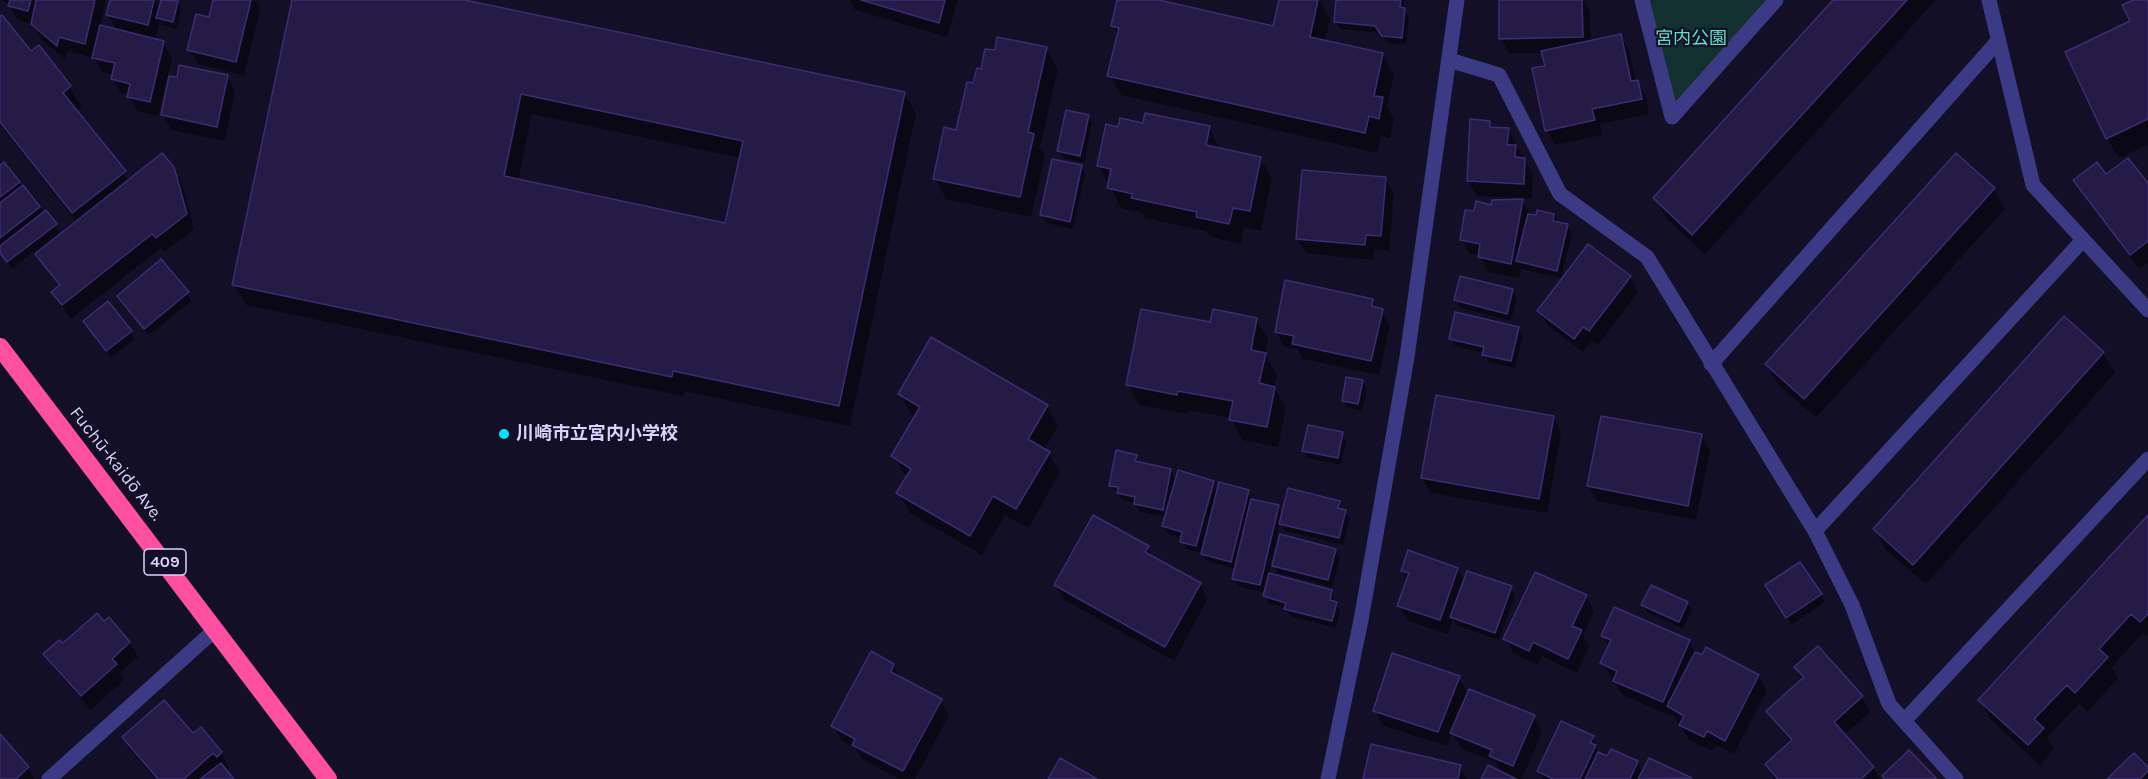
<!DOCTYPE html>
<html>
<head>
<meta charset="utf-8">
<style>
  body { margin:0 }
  canvas { display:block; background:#130f26 }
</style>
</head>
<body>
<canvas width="2148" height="779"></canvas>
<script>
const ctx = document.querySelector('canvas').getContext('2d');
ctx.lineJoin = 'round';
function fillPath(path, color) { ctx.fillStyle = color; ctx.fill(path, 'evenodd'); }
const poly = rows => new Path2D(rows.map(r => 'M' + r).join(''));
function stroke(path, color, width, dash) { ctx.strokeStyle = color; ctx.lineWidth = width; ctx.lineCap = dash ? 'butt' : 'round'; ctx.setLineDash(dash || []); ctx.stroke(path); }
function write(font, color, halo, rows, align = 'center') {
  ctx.font = font + ' Karla,"Noto Sans JP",sans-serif'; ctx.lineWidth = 4.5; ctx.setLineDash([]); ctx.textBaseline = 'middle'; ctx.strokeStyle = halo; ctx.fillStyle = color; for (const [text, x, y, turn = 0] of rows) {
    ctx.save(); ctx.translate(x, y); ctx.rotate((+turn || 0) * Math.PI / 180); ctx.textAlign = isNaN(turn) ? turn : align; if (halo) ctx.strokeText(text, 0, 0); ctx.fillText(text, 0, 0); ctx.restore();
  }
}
fillPath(poly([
  [1642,0,1776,0,1672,117]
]), '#12302f');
fillPath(poly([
  [2,0,106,0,100,27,117,31,108,15,112,0,177,2,181,10,177,29,162,25,160,21,155,41,163,43,172,58,158,116,137,111,129,95,121,93,113,79,114,75,102,72,94,58,67,51,66,60,41,39,33,25,18,20,9,5],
  [215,0,255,0,260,9,244,76,198,64,189,49,210,19],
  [294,0,460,0,904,93,916,113,850,426,684,391,683,396,246,305,234,285],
  [532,114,741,158,726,225,518,181],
  [849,0,958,0,947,37,855,10],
  [1119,0,1152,0,1274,28,1280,0,1319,0,1330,18,1325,41,1382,54,1394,74,1387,107,1394,119,1390,138,1381,136,1377,153,1121,95,1109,75,1118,35,1113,26],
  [1338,0,1404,0,1404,9,1409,17,1406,45,1388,43,1381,33,1340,29,1335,22],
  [1500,0,1583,0,1590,12,1591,42,1621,36,1629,51,1636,82,1646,96,1649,114,1600,124,1602,135,1555,145,1547,130,1546,67,1543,53,1509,53,1501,39],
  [1835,0,1936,0,1705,254,1666,218,1655,198],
  [2136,0,2148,0,2148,145,2119,158,2107,138],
  [0,18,31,53,39,47,70,87,82,107,76,111,129,181,173,168,182,184,194,229,165,252,161,248,71,319,53,293,60,287,37,255,77,223,0,125],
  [1046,48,1058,69,1040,147,1045,155,1031,217,946,199,935,178,957,132,975,84],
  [227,76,235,91,225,141,172,130,163,115,179,79],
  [1088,117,1092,124,1084,163,1063,158,1059,151],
  [1489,122,1493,129,1508,130,1533,174,1532,199,1477,196,1468,181],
  [1144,124,1209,127,1220,150,1260,158,1272,178,1261,231,1244,227,1241,244,1210,237,1206,231,1145,218,1142,213,1121,208,1099,166,1119,128],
  [0,160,60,232,12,269,0,252],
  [1081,166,1085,174,1073,229,1046,223,1042,215],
  [2106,176,2148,186,2148,262,2139,269,2075,181],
  [1385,178,1394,193,1389,251,1374,249,1373,260,1306,253,1297,238],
  [1994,189,2005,209,1816,418,1778,384,1767,364],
  [1522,199,1531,216,1554,215,1559,224,1567,225,1572,233,1561,278,1521,269,1519,278,1488,272,1480,256,1470,254,1461,239,1475,213],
  [161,261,192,301,149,335,123,303],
  [1630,277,1638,292,1598,345,1592,341,1583,352,1548,326,1539,311],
  [1512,290,1517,298,1511,321,1460,308,1456,300],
  [1372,300,1390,325,1379,375,1303,359,1297,349,1285,347,1276,332],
  [2064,318,2103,353,2115,373,1926,584,1886,550,1875,530],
  [1256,319,1268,339,1265,355,1277,375,1274,387,1286,408,1278,447,1242,440,1231,418,1189,410,1188,414,1139,405,1128,385,1211,323],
  [85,321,130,331,135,339,111,357],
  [1518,329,1523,336,1515,368,1488,362,1484,353,1455,346,1451,338],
  [1362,381,1367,389,1362,411,1348,408,1343,401],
  [900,394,1047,406,1058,426,1044,450,1049,453,1060,473,1028,528,1005,515,982,555,910,513,898,493,907,478,893,456,916,417,911,414],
  [1553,417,1561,432,1547,513,1431,493,1422,478],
  [1342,433,1346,441,1341,465,1308,458,1303,450],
  [1701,436,1710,451,1696,520,1597,501,1589,486],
  [1136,456,1140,464,1170,470,1176,481,1213,482,1218,491,1248,492,1252,500,1278,506,1283,515,1339,502,1350,519,1343,545,1285,531,1280,522,1268,575,1331,591,1340,611,1336,628,1290,616,1285,608,1269,603,1266,593,1238,586,1234,579,1236,569,1207,561,1202,553,1186,549,1182,538,1168,534,1163,526,1166,517,1140,512,1135,503,1123,500,1110,485],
  [2148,517,2148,637,2143,633,2112,667,2118,678,2087,712,2079,704,2047,737,2054,749,2040,765,1991,720,1980,700],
  [1147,547,1155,559,1200,584,1208,599,1174,661,1064,600,1055,585],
  [1335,550,1340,558,1332,587,1278,573,1274,566],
  [1457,569,1465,582,1511,588,1515,595,1499,640,1456,625,1453,619,1448,634,1408,621,1399,606,1408,580,1402,571],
  [1771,593,1821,594,1825,602,1791,625],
  [1586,596,1594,611,1583,636,1589,646,1577,673,1542,656,1538,665,1514,654,1505,639],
  [1687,603,1692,610,1683,629,1647,612,1643,605],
  [1603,636,1689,641,1696,654,1758,676,1767,691,1734,754,1716,745,1712,751,1689,740,1672,713,1671,716,1623,695,1602,663,1609,647],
  [129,642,138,657,120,673,124,680,91,710,54,669,45,654,63,645],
  [893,665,902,680,940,700,949,715,915,779,900,779,862,759,856,749,842,741,833,726],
  [1796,667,1862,697,1870,712,1844,735,1873,767,1880,779,1775,779,1767,764,1791,743,1768,712,1803,680],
  [1459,677,1468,694,1534,717,1542,731,1522,779,1509,775,1508,777,1512,779,1482,779,1501,773,1495,762,1461,748,1452,733,1447,746,1384,726,1375,711],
  [193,735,221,753,229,768,225,771,232,779,155,779,132,752,124,738],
  [0,737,28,768,34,779,0,779],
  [1593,737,1598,754,1608,758,1637,762,1643,773,1649,760,1690,779,1543,779,1539,771],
  [1460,766,1467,779,1365,779],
  [2148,769,2148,779,2109,779]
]), '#0007');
const building = poly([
  [10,0,31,0,28,11,8,6,10,0],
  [36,0,95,0,85,44,59,37,57,46,31,24,36,0],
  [110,0,154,0,148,25,106,15,110,0],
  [161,0,178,1,173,22,156,18,161,0],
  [213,0,251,0,236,62,187,50,196,14,209,17,213,0],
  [292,0,465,0,905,92,839,406,673,371,672,377,232,285,292,0],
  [521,94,743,141,725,223,504,176,521,94],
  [861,0,945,0,939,23,861,0],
  [1117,0,1159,0,1273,26,1279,0,1318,0,1310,37,1383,53,1374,96,1383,97,1379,119,1369,116,1365,133,1107,76,1119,28,1111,26,1117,0],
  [1336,0,1401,0,1400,7,1405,8,1402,38,1382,36,1375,26,1334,22,1336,0],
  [1499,0,1582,0,1583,37,1499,39,1499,0],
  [1833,0,1907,0,1692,235,1653,198,1833,0],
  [2133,0,2148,0,2148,119,2106,139,2065,52,2130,21,2122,5,2133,0],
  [2,15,31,51,39,45,71,86,63,93,126,171,72,213,0,122,0,16,2,15],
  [100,25,164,41,150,102,127,97,130,84,111,79,115,63,92,58,100,25],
  [1621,34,1631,81,1638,80,1642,99,1592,109,1595,120,1545,131,1532,68,1545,66,1541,51,1621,34],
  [997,37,1047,47,1028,132,1034,134,1020,197,933,179,944,127,956,130,967,82,973,83,977,68,981,69,985,49,995,50,997,37],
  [179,65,228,75,217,127,161,115,169,76,177,77,179,65],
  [1066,110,1089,115,1080,156,1057,151,1066,110],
  [1145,113,1210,126,1206,145,1261,157,1250,211,1233,208,1229,224,1196,217,1197,212,1131,198,1133,194,1107,188,1111,169,1097,166,1106,124,1118,127,1120,118,1143,123,1145,113],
  [1470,119,1490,121,1490,127,1509,128,1507,145,1516,145,1515,157,1525,158,1524,184,1467,181,1470,119],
  [162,153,174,167,187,214,156,238,152,234,62,305,51,292,60,285,35,254,162,153],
  [1956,153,1995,188,1804,399,1765,364,1956,153],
  [2128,158,2148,183,2148,241,2130,255,2073,180,2097,162,2106,174,2128,158],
  [1052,159,1082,165,1070,222,1040,215,1052,159],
  [4,162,20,182,0,197,0,165,4,162],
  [1302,170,1386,177,1381,236,1366,235,1365,245,1296,239,1302,170],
  [23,185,40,207,0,238,0,203,23,185],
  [1523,199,1511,264,1478,257,1480,244,1460,240,1465,210,1474,211,1476,201,1491,205,1492,200,1523,199],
  [46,210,57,224,7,262,0,253,0,246,46,210],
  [1537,210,1554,214,1553,221,1568,224,1557,271,1516,261,1528,214,1536,215,1537,210],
  [1588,244,1631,276,1589,331,1583,327,1574,339,1537,311,1588,244],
  [161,259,189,292,144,329,117,296,161,259],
  [1460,276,1513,289,1507,314,1454,300,1460,276],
  [1285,280,1373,299,1372,306,1383,309,1371,361,1292,344,1294,336,1275,332,1285,280],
  [108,301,132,331,106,351,83,321,108,301],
  [1141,309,1210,322,1213,309,1257,318,1251,350,1266,353,1259,383,1275,387,1267,427,1229,420,1233,401,1178,391,1177,395,1126,385,1141,309],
  [1455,312,1519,327,1511,361,1482,355,1484,347,1449,339,1455,312],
  [2064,316,2104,352,1913,565,1873,529,2064,316],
  [931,337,1048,405,1028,439,1050,452,1016,509,993,496,970,536,896,493,911,469,891,456,920,407,898,394,931,337],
  [1346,377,1363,380,1358,404,1342,401,1346,377],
  [1436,395,1554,416,1539,499,1421,478,1436,395],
  [1601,416,1702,434,1688,506,1587,486,1601,416],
  [1308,425,1343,432,1338,458,1302,451,1308,425],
  [1116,450,1137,455,1135,461,1171,469,1163,510,1134,504,1135,497,1117,493,1118,487,1109,486,1116,450],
  [1178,470,1214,481,1196,546,1180,542,1182,532,1162,526,1178,470],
  [1219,482,1249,490,1231,562,1201,554,1219,482],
  [1288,488,1340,501,1338,508,1346,510,1339,538,1279,524,1288,488],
  [1251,499,1279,505,1260,585,1232,579,1251,499],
  [1093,515,1149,546,1145,552,1201,583,1165,647,1054,585,1093,515],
  [2148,515,2148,614,2140,622,2131,614,2099,649,2108,657,2075,693,2067,685,2034,719,2044,728,2028,745,1978,700,2148,515],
  [1280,534,1336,549,1328,580,1272,566,1280,534],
  [1408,550,1458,568,1440,620,1397,606,1409,573,1401,571,1408,550],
  [1800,562,1822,594,1786,618,1765,585,1800,562],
  [1467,571,1512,586,1495,633,1450,617,1467,571],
  [1535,572,1587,595,1572,626,1582,630,1568,659,1533,642,1529,651,1503,639,1535,572],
  [1269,573,1332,590,1330,600,1337,602,1332,621,1284,609,1286,603,1263,596,1269,573],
  [1651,585,1688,602,1679,622,1641,605,1651,585],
  [1614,607,1690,640,1663,702,1613,681,1617,671,1600,663,1611,640,1601,636,1614,607],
  [97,613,104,621,109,617,130,642,112,659,117,664,81,696,43,654,59,640,63,643,97,613],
  [1818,646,1863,696,1834,722,1874,767,1861,779,1778,779,1765,764,1792,740,1766,711,1804,677,1794,667,1818,646],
  [1706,647,1759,675,1725,741,1707,731,1704,737,1679,725,1684,716,1667,706,1695,652,1702,655,1706,647],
  [871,651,894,664,891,672,942,699,903,771,852,745,855,739,831,726,871,651],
  [1392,653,1460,676,1438,732,1373,711,1392,653],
  [1469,689,1535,715,1513,766,1489,756,1492,750,1450,733,1469,689],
  [164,700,193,733,201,727,222,752,217,757,213,753,184,779,158,779,122,737,164,700],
  [1561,721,1594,736,1590,743,1596,745,1580,779,1553,779,1537,771,1561,721],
  [0,734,29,767,16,779,0,779,0,734],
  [1371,744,1461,765,1458,779,1363,779,1371,744],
  [1611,749,1638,761,1630,779,1585,779,1598,752,1607,756,1611,749],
  [1909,750,1937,779,1885,779,1882,776,1909,750],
  [2134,753,2148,767,2148,771,2140,779,2107,779,2134,753],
  [1060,758,1097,779,1048,779,1060,758],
  [1649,758,1692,778,1638,779,1649,758],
  [221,763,234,779,200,779,221,763],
  [1488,765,1516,779,1481,779,1488,765]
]);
fillPath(building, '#241b47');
stroke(building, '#3b2d73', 1.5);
stroke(poly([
  [1642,0,1672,117,1776,0],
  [1989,0,2033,185,2148,310],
  [1449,60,1499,75,1560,194,1647,257,1815,531,1852,605,1889,704,1956,779],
  [1711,364,1998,41],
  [1815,531,2083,240],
  [1904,721,2148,459],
  [49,779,216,629],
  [1328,779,1361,620,1407,357,1457,0]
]), '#3d3a85', 15);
stroke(poly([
  [0,347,328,779]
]), '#ff4fa3', 18);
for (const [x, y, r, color] of [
  [504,434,6,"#00e5ff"]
]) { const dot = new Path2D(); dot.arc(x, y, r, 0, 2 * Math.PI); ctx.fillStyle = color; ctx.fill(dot); stroke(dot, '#130f26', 2); }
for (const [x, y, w] of [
  [165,562,42]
]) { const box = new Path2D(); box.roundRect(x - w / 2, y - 13, w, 26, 4.5); ctx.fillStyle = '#130f26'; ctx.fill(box); stroke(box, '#d9d4ff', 1.5); }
write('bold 16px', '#d9d4ff', null, [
  ["409",165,562]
]);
write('18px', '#5fe0c0', '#130f26', [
  ["宮内公園",1691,39]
]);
write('bold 18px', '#d9d4ff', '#130f26', [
  ["川崎市立宮内小学校",516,434]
], 'left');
write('18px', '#d9d4ff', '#130f26', [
  ["Fuchū-kaidō Ave.",116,464,52]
]);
</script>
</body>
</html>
